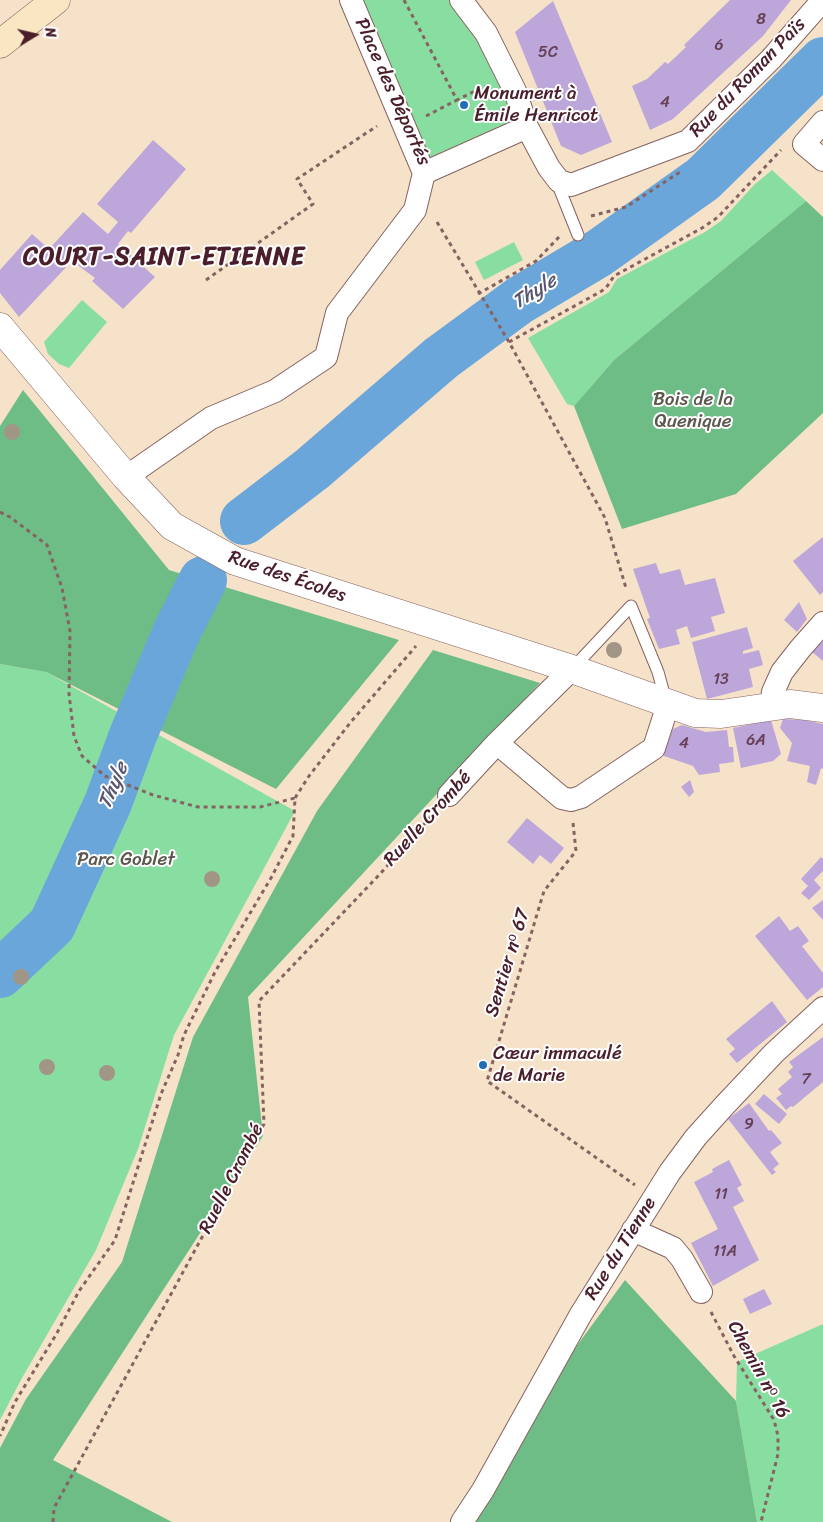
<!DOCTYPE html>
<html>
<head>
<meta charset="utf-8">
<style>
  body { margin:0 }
  #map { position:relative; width:823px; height:1522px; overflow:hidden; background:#f5e2c8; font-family:Sriracha,sans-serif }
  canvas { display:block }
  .north { position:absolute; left:10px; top:10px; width:50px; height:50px; -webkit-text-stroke:4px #fff; paint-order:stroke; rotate:81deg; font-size:14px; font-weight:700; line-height:20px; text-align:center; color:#4a1f2b }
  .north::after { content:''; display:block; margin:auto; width:18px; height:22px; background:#4a1f2b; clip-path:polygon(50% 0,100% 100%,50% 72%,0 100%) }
</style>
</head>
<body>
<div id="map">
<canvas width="823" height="1522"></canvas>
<div class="north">N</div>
</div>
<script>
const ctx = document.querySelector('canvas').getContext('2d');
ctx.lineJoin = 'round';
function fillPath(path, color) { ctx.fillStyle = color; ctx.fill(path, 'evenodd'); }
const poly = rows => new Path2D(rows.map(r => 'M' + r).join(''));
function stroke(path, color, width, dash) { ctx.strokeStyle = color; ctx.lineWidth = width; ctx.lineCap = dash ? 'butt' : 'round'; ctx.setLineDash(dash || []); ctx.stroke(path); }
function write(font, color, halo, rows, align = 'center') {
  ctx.font = font + ' Sriracha,sans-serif'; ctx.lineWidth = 4; ctx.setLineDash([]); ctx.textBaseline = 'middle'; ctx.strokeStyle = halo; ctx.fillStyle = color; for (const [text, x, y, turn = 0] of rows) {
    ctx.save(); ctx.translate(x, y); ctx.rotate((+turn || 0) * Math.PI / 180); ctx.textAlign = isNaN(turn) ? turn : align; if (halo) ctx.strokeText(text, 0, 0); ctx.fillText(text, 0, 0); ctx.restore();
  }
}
fillPath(poly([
  [351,0,461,0,527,127,424,173],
  [772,170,806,201,614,360,574,406,567,404,528,338,609,292,617,279,705,232,721,221,754,185],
  [514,242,523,260,484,280,475,262],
  [82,300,107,322,69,368,59,364,48,354,44,342],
  [0,664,46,672,295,811,174,1035,138,1149,96,1250,22,1378,0,1420],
  [823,1324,823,1522,757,1522,736,1401,737,1362]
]), '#88dea1');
fillPath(poly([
  [806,201,823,217,823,413,736,494,622,529,574,406,614,360],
  [23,390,169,570,399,640,276,789,46,672,0,664,0,426],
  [433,650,540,683,248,997,263,1136,53,1460,172,1522,0,1522,0,1448,26,1399,122,1262,193,1037,317,811],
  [625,1280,736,1401,757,1522,476,1522,521,1422]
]), '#6ebd87');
stroke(poly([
  [244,521,312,469,441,358,520,300,599,253,703,179,823,61],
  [0,974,52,925,108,803,133,735,177,631,203,580]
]), '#6ba6db', 48);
fillPath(poly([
  [730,0,791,0,763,36,673,119,650,130,632,86,647,79,665,62,668,64,686,47,684,45],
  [553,1,612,142,581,155,561,146,515,32],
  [153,140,186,169,131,233,128,231,118,244,155,277,123,309,92,281,95,278,72,261,19,317,0,293,0,270,32,234,49,249,83,212,108,234,118,222,97,204],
  [823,537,823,592,820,595,793,561],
  [656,563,660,574,680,569,685,585,715,578,725,613,711,617,715,631,691,638,687,626,676,630,680,644,659,649,647,619,650,618,633,569],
  [799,602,807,619,797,632,784,620],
  [747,627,753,648,743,651,743,654,759,650,763,665,749,669,753,687,707,699,692,642],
  [823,641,823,661,812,652],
  [783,719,804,720,823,724,823,769,821,768,816,785,807,782,810,766,787,761,792,743,780,728],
  [771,720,781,754,773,761,741,768,733,728],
  [682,725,706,732,727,730,729,747,733,747,734,762,719,764,720,772,699,775,693,766,661,755,673,729],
  [690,780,694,792,689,797,681,787],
  [527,818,564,848,551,864,540,855,533,864,507,842],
  [821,857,823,859,823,871,814,880,821,888,809,900,801,893,808,886,801,879],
  [823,900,823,920,812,908],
  [779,916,790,931,798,926,809,941,802,946,823,973,823,987,807,1000,755,936],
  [772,1001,787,1022,737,1063,729,1054,735,1049,726,1039],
  [823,1037,823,1082,793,1107,791,1106,786,1110,776,1098,782,1094,778,1089,792,1077,788,1072,793,1067,789,1062],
  [764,1094,787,1114,779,1124,755,1104],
  [749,1103,769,1131,771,1130,782,1143,770,1152,779,1164,773,1169,776,1172,772,1175,728,1119],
  [729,1160,742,1185,737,1188,744,1201,733,1207,759,1260,713,1286,691,1243,718,1229,694,1182,713,1172,712,1169],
  [764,1289,772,1304,750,1314,743,1299]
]), '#bda7da');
const service = poly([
  [556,180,578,235],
  [573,668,631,606,658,672,666,701]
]);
const minor = poly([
  [351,0,424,173],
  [461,0,486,33,515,91,527,127,549,168,559,181,571,185,688,141,771,59,823,0],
  [823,122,804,144,823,160],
  [424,173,527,127],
  [126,477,211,418,275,391,326,357,337,313,415,210,424,173],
  [771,706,773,692,782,672,800,649,823,623],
  [497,743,562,798,571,800,581,797,654,748,665,714,666,702],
  [449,795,497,743,572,669],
  [633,1230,673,1248,682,1259,701,1292],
  [462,1522,483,1490,581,1314,670,1172,696,1137,724,1106,774,1053,823,1008]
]);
const tertiary = poly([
  [0,327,126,477,172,526,235,561,572,669,695,713,721,714,790,704,823,708]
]);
const secondary = poly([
  [0,44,56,0]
]);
stroke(service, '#866362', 13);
stroke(minor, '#866362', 24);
stroke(tertiary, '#866362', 29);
stroke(secondary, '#866362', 29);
stroke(poly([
  [404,0,457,100,485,86],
  [426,116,457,100],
  [591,216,626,207,680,172],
  [437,222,509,342,605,518,626,588],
  [206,280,313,204,297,179,377,126],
  [478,294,536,261,559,237],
  [509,342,600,292,606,288,614,276,702,228,718,217,781,150],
  [0,512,10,517,47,545,62,588,70,631,69,694,74,736,82,756,105,776,153,795,198,807,260,807,295,798,293,836,271,878,215,972,184,1035,178,1055,161,1094,115,1240,79,1291,57,1333,15,1402,0,1436],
  [295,798,309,776,350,723,416,646],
  [573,823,576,851,544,891,487,1081,635,1185],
  [711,1312,734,1356,774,1420,778,1436,778,1454,761,1522],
  [53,1522,54,1508,264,1124,259,1001,380,874,434,813]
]), '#866362', 3, [4, 4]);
stroke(service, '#fff', 11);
stroke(minor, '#fff', 22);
stroke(tertiary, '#fff', 28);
stroke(secondary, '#f9e7c3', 28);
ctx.fillStyle = '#a19685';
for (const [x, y] of [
  [12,432],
  [614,650],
  [212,879],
  [21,977],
  [47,1067],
  [107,1073]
]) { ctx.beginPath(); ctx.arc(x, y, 8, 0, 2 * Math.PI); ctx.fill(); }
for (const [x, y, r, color] of [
  [464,105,5,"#1f6fb2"],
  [483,1065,5,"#1f6fb2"]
]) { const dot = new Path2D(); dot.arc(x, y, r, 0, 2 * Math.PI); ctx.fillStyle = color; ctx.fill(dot); stroke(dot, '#fff', 2); }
write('16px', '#674157', null, [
  ["8",761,20],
  ["6",719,46],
  ["5C",548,53],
  ["4",665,103],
  ["13",721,680],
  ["6A",756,741],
  ["4",684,744],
  ["7",806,1080],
  ["9",749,1125],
  ["11",721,1195],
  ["11A",725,1252]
]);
write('19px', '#4a1f2b', '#fff', [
  ["Rue du Roman Païs",748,78,-46],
  ["Place des Déportés",392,92,66],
  ["Rue des Écoles",287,577,19],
  ["Ruelle Crombé",428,819,-48],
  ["Sentier nᵒ 67",508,963,-73],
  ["Ruelle Crombé",232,1179,-63],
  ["Rue du Tienne",621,1249,-58],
  ["Chemin nᵒ 16",758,1370,61]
]);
write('19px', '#4a1f2b', '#fff', [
  ["Monument à",474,94],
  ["Émile Henricot",474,116],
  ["Cœur immaculé",493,1054],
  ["de Marie",493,1076]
], 'left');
write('19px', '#5d584e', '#fff', [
  ["Bois de la",693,400],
  ["Quenique",693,422],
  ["Parc Goblet",126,860]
]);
write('italic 20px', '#575571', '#fff', [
  ["Thyle",535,292,-32],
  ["Thyle",114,786,-67]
]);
ctx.letterSpacing = '1px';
write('bold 24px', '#4a1f2b', '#fff', [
  ["COURT-SAINT-ETIENNE",164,258]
]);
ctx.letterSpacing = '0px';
</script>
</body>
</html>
